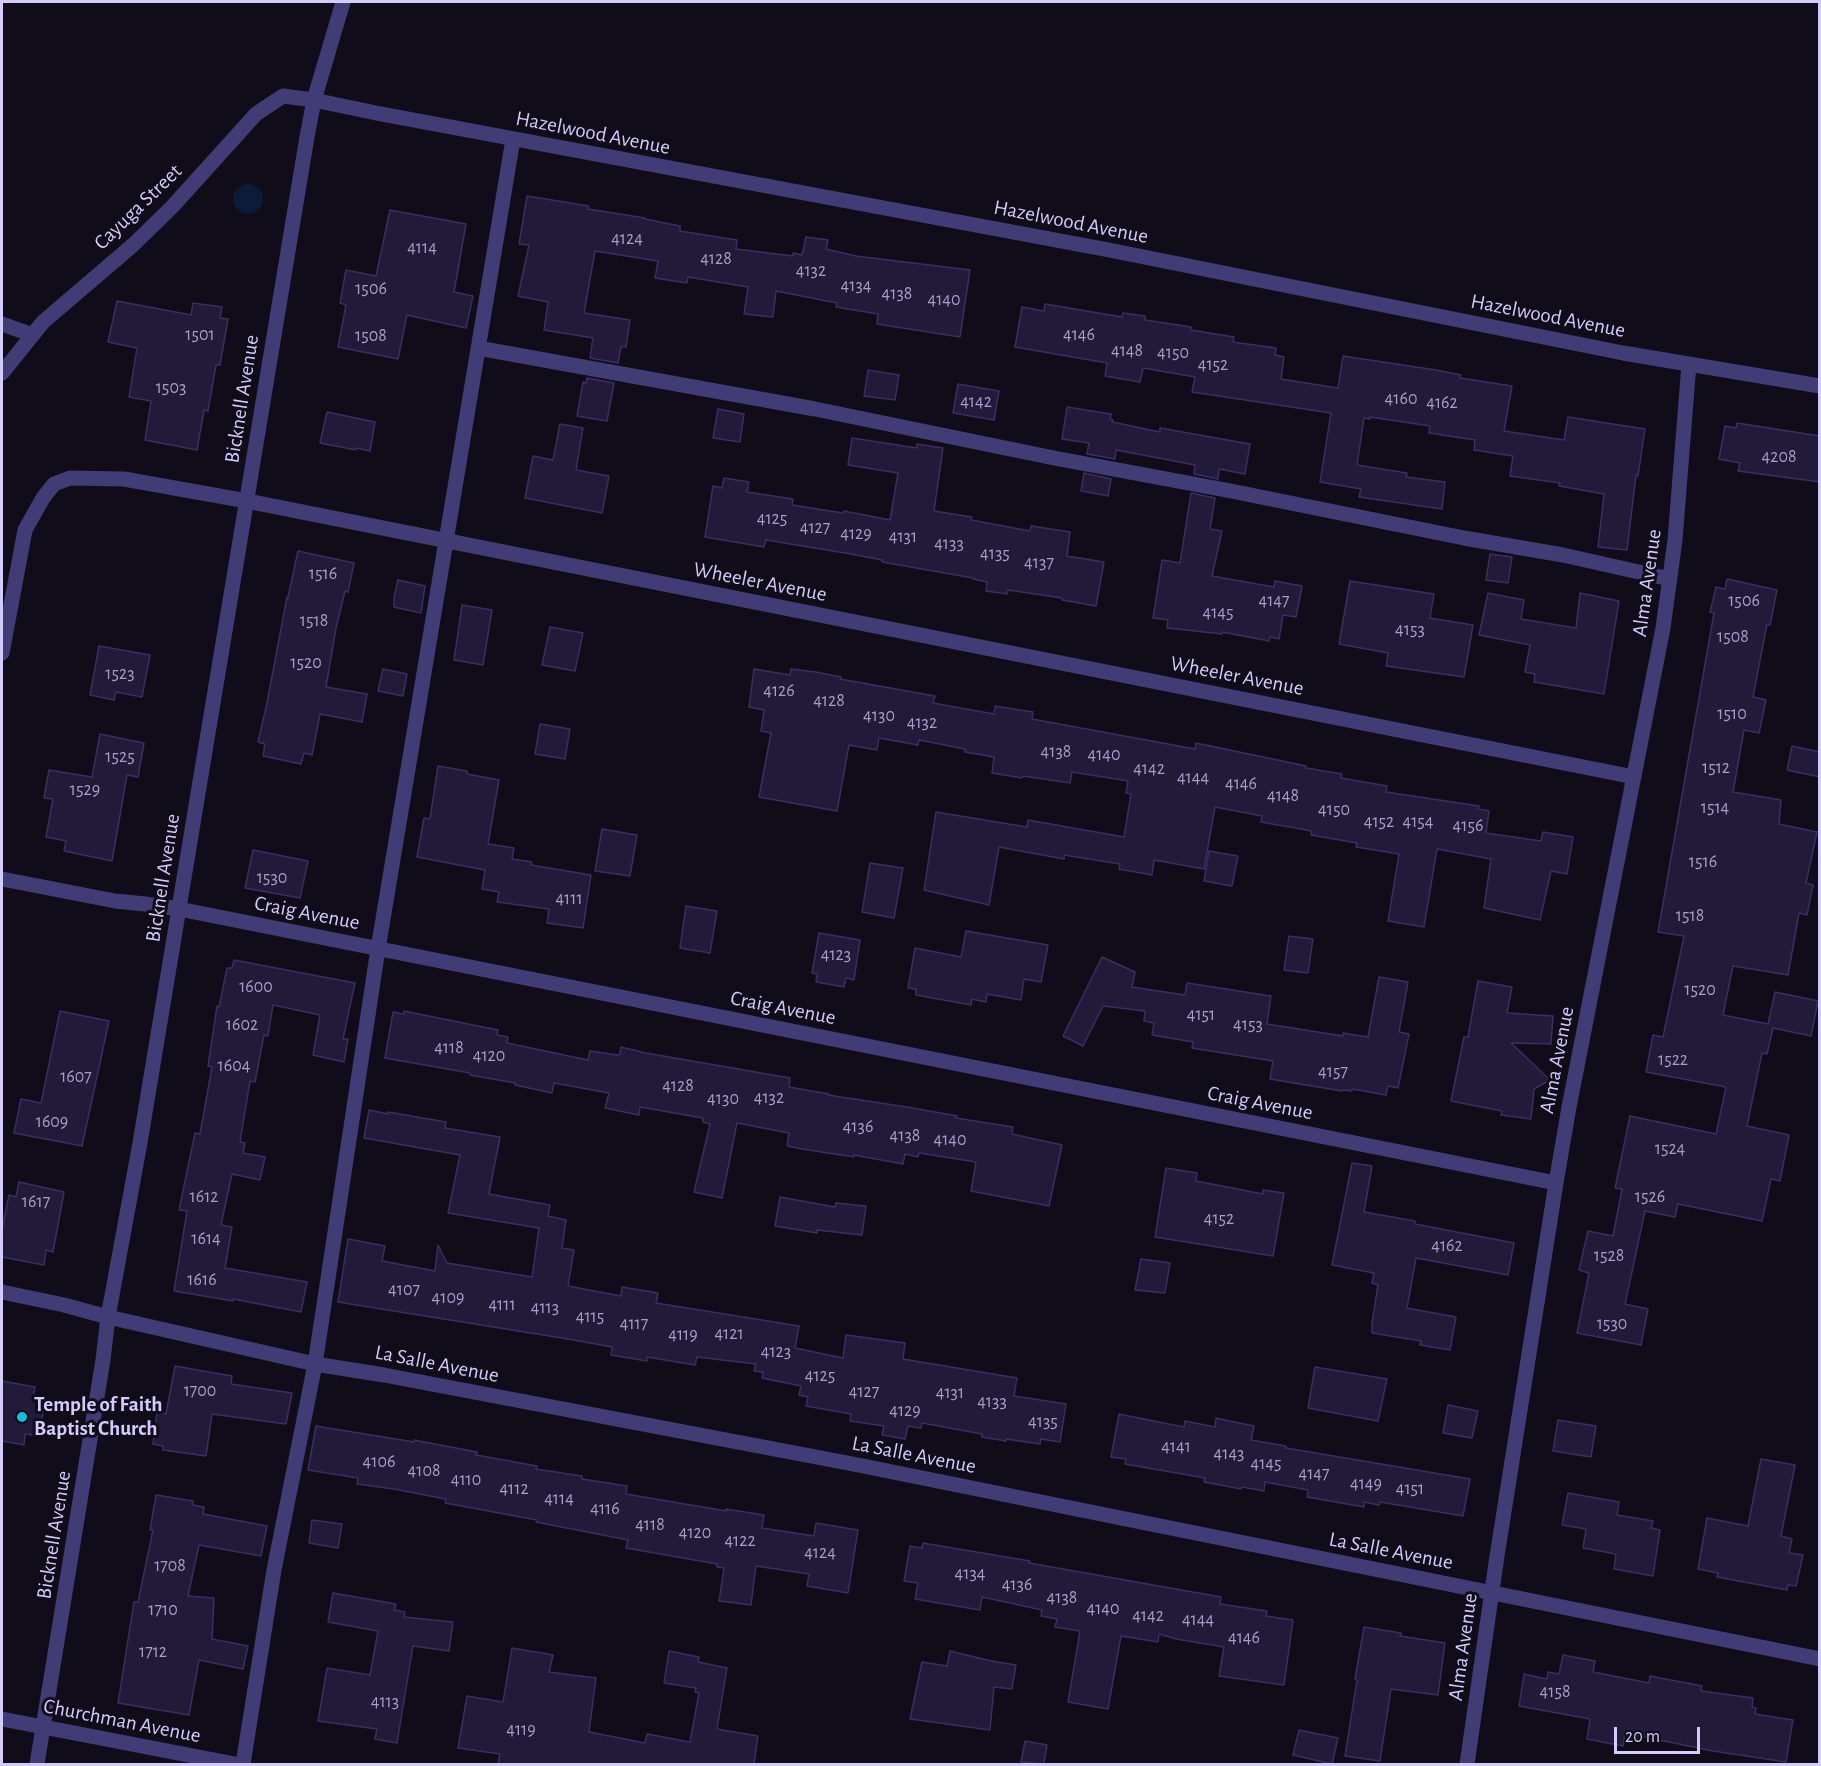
<!DOCTYPE html>
<html>
<head>
<meta charset="utf-8">
<style>
  body { margin:0 }
  #map { position:relative; width:1821px; height:1766px; overflow:hidden; background:#100c1a; font-family:"Alegreya Sans",sans-serif }
  canvas { display:block }
  .frame { position:absolute; inset:0; border:3px solid #d3cbfa; pointer-events:none }
  .scale { position:absolute; left:1614px; top:1727px; width:86px; height:27px; box-sizing:border-box; border:3px solid #d3cbfa; border-top:0; padding-left:8px; font-size:18px; line-height:21px; white-space:nowrap; color:#d3cbfa; -webkit-text-stroke:4px #100c1a; paint-order:stroke }
</style>
</head>
<body>
<div id="map">
<canvas width="1821" height="1766"></canvas>
<div class="frame"></div>
<div class="scale">20 m</div>
</div>
<script>
const ctx = document.querySelector('canvas').getContext('2d');
ctx.lineJoin = 'round';
function fillPath(path, color) { ctx.fillStyle = color; ctx.fill(path, 'evenodd'); }
const poly = rows => new Path2D(rows.map(r => 'M' + r).join(''));
function stroke(path, color, width, dash) { ctx.strokeStyle = color; ctx.lineWidth = width; ctx.lineCap = dash ? 'butt' : 'round'; ctx.setLineDash(dash || []); ctx.stroke(path); }
function write(font, color, halo, rows, align = 'center') {
  ctx.font = font + ' "Alegreya Sans",sans-serif'; ctx.lineWidth = 6; ctx.setLineDash([]); ctx.textBaseline = 'middle'; ctx.strokeStyle = halo; ctx.fillStyle = color; for (const [text, x, y, turn = 0] of rows) {
    ctx.save(); ctx.translate(x, y); ctx.rotate((+turn || 0) * Math.PI / 180); ctx.textAlign = isNaN(turn) ? turn : align; if (halo) ctx.strokeText(text, 0, 0); ctx.fillText(text, 0, 0); ctx.restore();
  }
}
fillPath(poly([
  '233 199a15 15 0 1 1 30 0a15 15 0 1 1-30 0Z'
]), '#0e1b38');
const building = poly([
  [527,196,589,206,588,209,645,218,645,219,680,226,680,231,737,240,736,249,793,256,793,253,802,255,806,237,828,240,826,249,856,256,970,270,960,337,877,324,878,314,836,307,837,303,776,291,773,317,744,314,748,287,688,277,687,283,655,278,658,261,595,251,584,313,630,320,626,347,621,347,618,363,590,358,593,338,544,330,548,302,518,296,529,245,519,244,527,196],
  [390,210,466,224,454,292,473,296,466,328,407,315,398,359,338,347,346,305,340,303,346,270,376,276,390,210],
  [117,301,191,315,193,303,222,307,220,318,228,319,220,365,216,365,208,411,204,410,197,450,145,440,151,401,129,397,137,348,108,342,117,301],
  [1045,304,1122,317,1123,313,1145,316,1145,320,1191,327,1191,330,1234,337,1233,342,1276,348,1275,355,1284,357,1281,379,1338,388,1343,356,1436,370,1461,375,1460,378,1512,386,1504,431,1564,440,1568,417,1645,429,1638,476,1636,475,1627,550,1598,547,1604,494,1559,486,1560,483,1510,476,1513,456,1474,450,1475,440,1429,433,1430,426,1370,417,1370,419,1364,418,1357,465,1407,473,1406,477,1445,482,1442,509,1359,497,1361,489,1320,482,1331,413,1192,392,1195,377,1143,368,1140,382,1105,376,1107,363,1015,347,1022,307,1044,311,1045,304],
  [868,370,899,375,895,400,864,396,868,370],
  [587,378,614,383,607,421,577,416,583,382,586,383,587,378],
  [958,384,999,391,994,420,953,413,958,384],
  [1067,407,1111,414,1110,419,1113,420,1112,422,1160,432,1160,428,1250,444,1245,474,1219,469,1218,479,1194,474,1195,465,1116,450,1115,459,1087,454,1089,443,1062,439,1067,407],
  [718,409,744,414,740,442,713,438,718,409],
  [327,412,375,422,370,451,356,448,356,450,320,443,327,412],
  [1737,423,1820,436,1820,482,1738,471,1740,463,1719,459,1725,426,1736,428,1737,423],
  [560,424,583,428,576,470,609,476,602,513,525,498,533,456,553,460,560,424],
  [852,438,917,448,917,444,943,448,934,511,972,517,971,520,1030,531,1031,526,1070,532,1067,556,1104,562,1096,606,1062,600,1062,598,1008,590,1007,594,986,591,987,582,973,579,973,578,882,562,882,560,851,554,766,540,764,547,705,537,713,486,722,488,724,478,749,482,747,492,793,499,792,505,843,513,844,511,890,520,898,473,848,465,852,438],
  [1084,473,1111,479,1108,496,1081,491,1084,473],
  [1191,493,1215,498,1210,529,1222,531,1212,576,1274,587,1275,581,1302,586,1296,617,1283,615,1279,639,1270,637,1269,641,1222,632,1222,634,1167,628,1168,620,1153,618,1162,560,1180,563,1191,493],
  [298,551,354,563,348,592,345,591,336,628,326,687,367,694,362,722,320,714,312,755,304,753,301,764,263,756,265,744,258,742,267,703,287,597,288,597,298,551],
  [1490,554,1512,557,1508,583,1486,580,1490,554],
  [1727,579,1777,590,1770,625,1767,624,1753,697,1766,700,1759,733,1744,730,1733,792,1781,800,1779,824,1817,832,1806,883,1813,885,1807,915,1799,913,1788,975,1733,966,1723,1015,1768,1024,1775,992,1818,1001,1811,1036,1773,1028,1767,1054,1762,1053,1747,1126,1789,1135,1780,1181,1771,1179,1762,1221,1678,1204,1675,1217,1645,1211,1625,1304,1648,1309,1641,1345,1577,1333,1589,1273,1579,1270,1588,1231,1613,1236,1622,1189,1615,1188,1630,1116,1716,1134,1726,1087,1646,1072,1653,1035,1663,1037,1684,936,1658,932,1714,613,1710,612,1716,587,1725,589,1727,579],
  [398,580,425,586,421,613,394,607,394,597,398,580],
  [1350,581,1434,594,1430,618,1473,625,1464,677,1386,666,1388,653,1339,644,1350,581],
  [1488,593,1524,600,1521,619,1576,628,1580,593,1619,601,1604,694,1534,682,1535,674,1525,672,1530,645,1479,635,1488,593],
  [462,605,492,610,483,665,454,660,462,605],
  [550,627,583,633,575,671,542,665,550,627],
  [99,646,150,655,142,697,116,692,114,700,90,695,99,646],
  [383,669,407,674,403,696,378,691,383,669],
  [754,669,790,675,791,669,816,672,841,677,840,679,935,696,933,703,994,714,995,706,1033,712,1032,719,1195,749,1196,743,1306,766,1306,768,1342,774,1341,778,1387,786,1386,792,1479,806,1478,809,1489,811,1486,833,1541,841,1543,832,1573,837,1567,874,1551,871,1540,920,1484,908,1491,859,1437,849,1424,927,1388,921,1399,854,1356,847,1357,843,1311,835,1312,831,1261,822,1262,816,1215,807,1204,869,1154,860,1152,875,1119,869,1120,864,1064,855,1064,859,999,847,989,905,924,890,936,812,1027,827,1028,820,1124,837,1131,794,1126,793,1128,781,1072,772,1070,783,1023,776,1022,778,992,773,994,757,965,752,965,749,919,740,918,745,879,738,877,750,849,745,837,811,759,797,771,733,761,731,764,710,749,707,754,669],
  [540,724,570,729,565,759,535,754,540,724],
  [100,734,144,743,138,777,127,775,112,861,64,851,66,841,46,837,53,799,44,798,49,770,92,777,100,734],
  [1792,746,1820,752,1820,777,1787,770,1792,746],
  [438,766,467,771,467,774,499,780,488,844,514,848,512,859,532,862,531,865,591,875,583,928,547,923,549,909,497,902,499,892,482,889,485,870,417,857,424,818,430,819,438,766],
  [602,829,637,835,630,876,595,871,602,829],
  [253,850,308,861,300,898,245,888,253,850],
  [1209,851,1238,856,1232,886,1204,881,1209,851],
  [870,863,903,868,894,918,862,912,870,863],
  [686,906,717,911,710,953,680,948,686,906],
  [966,931,1048,945,1041,982,1024,979,1021,1000,987,994,986,1002,972,999,971,1005,916,995,916,989,908,988,915,948,961,957,966,931],
  [819,933,860,940,854,980,846,978,844,987,816,982,817,974,812,973,819,933],
  [1289,936,1313,939,1308,973,1284,970,1289,936],
  [1102,957,1135,972,1132,987,1185,995,1187,983,1271,996,1267,1024,1343,1036,1343,1033,1368,1037,1379,977,1408,982,1399,1032,1409,1034,1398,1088,1388,1086,1386,1095,1352,1089,1352,1091,1343,1090,1342,1091,1270,1079,1273,1061,1192,1048,1193,1042,1152,1035,1154,1023,1144,1021,1145,1011,1103,1006,1083,1046,1063,1036,1102,957],
  [234,960,355,983,343,1039,348,1039,344,1062,313,1055,320,1015,273,1005,268,1036,264,1035,255,1082,250,1081,240,1142,245,1143,243,1153,265,1157,260,1180,232,1174,221,1225,232,1227,225,1268,307,1282,301,1312,233,1299,233,1301,174,1291,187,1211,179,1210,195,1133,200,1134,212,1067,208,1066,217,1006,219,1007,227,968,232,968,234,960],
  [1478,981,1512,987,1507,1013,1553,1016,1551,1044,1511,1043,1550,1080,1534,1089,1531,1119,1501,1115,1502,1111,1451,1101,1464,1037,1468,1037,1478,981],
  [60,1011,109,1021,82,1146,14,1133,21,1099,41,1103,60,1011],
  [404,1011,498,1030,497,1035,508,1037,507,1043,588,1060,590,1051,617,1055,620,1054,621,1047,646,1053,790,1078,789,1087,829,1094,828,1095,913,1108,957,1116,956,1118,1013,1127,1012,1134,1062,1145,1049,1206,971,1191,976,1162,919,1153,918,1157,905,1154,903,1164,854,1155,854,1157,808,1150,787,1146,789,1133,737,1123,722,1198,694,1192,710,1124,703,1122,703,1118,640,1107,639,1115,605,1108,609,1093,554,1083,552,1093,515,1085,515,1083,470,1075,470,1073,385,1058,393,1012,404,1014,404,1011],
  [369,1110,388,1114,388,1112,446,1122,445,1128,500,1137,489,1194,550,1205,548,1216,566,1220,562,1248,574,1250,568,1286,621,1296,622,1287,658,1293,656,1303,799,1326,795,1348,843,1358,846,1335,905,1343,903,1359,1017,1378,1014,1396,1066,1404,1060,1442,1041,1439,1040,1444,1006,1439,1006,1441,982,1437,982,1434,922,1423,921,1428,908,1426,905,1439,882,1435,884,1426,850,1421,851,1414,806,1406,808,1397,799,1395,801,1386,762,1378,763,1372,754,1371,756,1364,697,1357,695,1365,647,1357,647,1361,611,1355,612,1347,568,1339,338,1302,348,1239,385,1246,382,1261,435,1271,438,1245,447,1263,532,1277,539,1228,448,1213,460,1155,364,1138,369,1110],
  [1352,1163,1372,1166,1364,1212,1415,1221,1415,1224,1514,1243,1508,1275,1416,1258,1407,1308,1456,1317,1450,1350,1420,1345,1421,1341,1372,1333,1372,1323,1378,1285,1372,1283,1374,1273,1332,1265,1352,1163],
  [1166,1168,1197,1173,1196,1181,1263,1194,1263,1190,1284,1193,1273,1256,1155,1237,1166,1168],
  [19,1182,64,1192,53,1252,46,1250,44,1265,2,1257,2,1230,9,1195,16,1197,19,1182],
  [780,1197,835,1207,836,1203,866,1206,862,1235,817,1230,817,1233,775,1226,780,1197],
  [1141,1259,1170,1263,1165,1293,1135,1290,1141,1259],
  [175,1366,232,1376,231,1384,292,1393,286,1424,212,1414,206,1456,163,1450,163,1446,153,1444,157,1412,166,1414,175,1366],
  [1315,1367,1387,1379,1378,1421,1308,1408,1315,1367],
  [2,1381,35,1387,33,1399,45,1401,39,1436,25,1434,24,1445,2,1441,2,1381],
  [1448,1405,1478,1411,1472,1438,1443,1433,1448,1405],
  [1119,1414,1184,1427,1185,1421,1215,1427,1216,1418,1254,1426,1251,1440,1286,1446,1286,1448,1470,1479,1463,1516,1380,1502,1379,1505,1364,1502,1364,1507,1307,1497,1308,1490,1265,1482,1264,1491,1242,1487,1241,1489,1204,1482,1205,1478,1125,1464,1126,1459,1111,1457,1119,1414],
  [1558,1420,1596,1426,1591,1457,1553,1451,1558,1420],
  [316,1426,414,1442,414,1440,477,1452,476,1455,537,1466,536,1469,582,1476,582,1479,627,1486,626,1494,726,1511,726,1509,764,1515,762,1528,814,1536,816,1523,858,1530,848,1593,807,1586,809,1574,756,1566,751,1605,719,1601,724,1568,717,1567,717,1564,626,1548,628,1540,536,1522,537,1520,445,1503,446,1499,394,1489,357,1484,358,1478,308,1470,316,1426],
  [1761,1459,1795,1465,1781,1536,1792,1539,1789,1553,1803,1555,1796,1586,1788,1585,1787,1590,1717,1577,1718,1573,1698,1569,1707,1518,1748,1526,1761,1459],
  [1568,1493,1619,1502,1617,1515,1653,1521,1651,1528,1660,1530,1653,1576,1614,1569,1616,1554,1583,1548,1586,1529,1562,1525,1568,1493],
  [156,1495,193,1501,192,1505,204,1507,203,1514,267,1526,261,1556,199,1545,188,1596,214,1598,212,1639,248,1646,243,1669,199,1660,189,1715,118,1703,134,1602,138,1602,153,1530,150,1530,156,1495],
  [312,1520,342,1524,338,1548,309,1543,312,1520],
  [923,1543,1030,1561,1029,1563,1221,1597,1220,1604,1267,1611,1266,1616,1293,1620,1284,1685,1219,1676,1224,1647,1176,1639,1159,1634,1158,1642,1121,1636,1108,1709,1068,1702,1080,1631,1055,1627,1057,1619,1041,1616,1042,1610,982,1597,980,1610,915,1599,918,1583,904,1581,910,1546,922,1548,923,1543],
  [333,1593,396,1604,394,1610,405,1612,404,1617,453,1622,449,1651,413,1646,397,1743,375,1739,377,1729,318,1721,327,1668,370,1675,378,1631,328,1622,333,1593],
  [1364,1627,1401,1633,1400,1636,1445,1643,1438,1695,1391,1689,1380,1761,1345,1756,1357,1680,1355,1679,1364,1627],
  [512,1648,553,1655,549,1672,596,1678,589,1732,645,1743,647,1734,690,1742,699,1693,695,1692,696,1688,664,1683,669,1651,699,1657,698,1662,727,1668,717,1729,758,1736,754,1764,498,1764,500,1754,458,1748,467,1696,503,1702,512,1648],
  [950,1651,991,1661,1016,1665,1012,1689,994,1687,990,1730,910,1719,922,1662,947,1666,950,1651],
  [1563,1655,1595,1661,1593,1672,1649,1683,1650,1676,1702,1686,1701,1691,1753,1698,1752,1707,1756,1708,1755,1714,1793,1720,1786,1762,1713,1751,1625,1733,1623,1746,1587,1739,1590,1719,1519,1706,1524,1674,1547,1679,1548,1672,1559,1674,1563,1655],
  [1299,1730,1338,1738,1332,1764,1293,1755,1299,1730],
  [1025,1741,1047,1745,1044,1764,1021,1762,1025,1741]
]);
fillPath(building, '#221a39');
stroke(building, '#3c2e63', 1.5);
stroke(poly([
  [2,324,33,335],
  [478,348,815,409,1054,458,1231,491,1464,538,1563,555,1670,579],
  [2,373,43,322,133,245,172,207,256,114,283,96,314,100,376,113,1109,250,1623,353,1820,386],
  [2,653,25,530,43,498,54,484,70,478,124,479,247,501,1634,777],
  [2,879,115,901,145,904,179,909,1556,1183],
  [2,1292,64,1305,108,1317,315,1364,384,1375,853,1464,1820,1659],
  [2,1719,235,1764],
  [37,1764,103,1360,108,1317,140,1143,307,137,314,100,343,2],
  [243,1764,274,1570,315,1364,378,949,513,139],
  [1467,1764,1497,1556,1556,1183,1569,1107,1663,628,1675,540,1689,364]
]), '#413c75', 15);
for (const [x, y, r, color] of [
  [22,1417,6,"#14bddc"]
]) { const dot = new Path2D(); dot.arc(x, y, r, 0, 2 * Math.PI); ctx.fillStyle = color; ctx.fill(dot); stroke(dot, '#100c1a', 2); }
write('18px', '#a79fca', null, [
  ["4124",627,239],
  ["4114",422,248],
  ["4128",716,259],
  ["4132",811,271],
  ["4134",856,286],
  ["1506",371,289],
  ["4138",897,294],
  ["4140",944,300],
  ["1501",200,335],
  ["4146",1079,335],
  ["1508",371,336],
  ["4148",1127,351],
  ["4150",1173,353],
  ["4152",1213,365],
  ["1503",171,388],
  ["4160",1401,399],
  ["4142",976,402],
  ["4162",1442,403],
  ["4208",1779,457],
  ["4125",772,519],
  ["4127",815,528],
  ["4129",856,534],
  ["4131",903,537],
  ["4133",949,544],
  ["4135",995,554],
  ["4137",1039,563],
  ["1516",323,574],
  ["4147",1274,601],
  ["1506",1744,601],
  ["4145",1218,613],
  ["1518",314,621],
  ["4153",1410,630],
  ["1508",1733,637],
  ["1520",306,663],
  ["1523",120,674],
  ["4126",779,691],
  ["4128",829,701],
  ["1510",1732,714],
  ["4130",879,716],
  ["4132",922,723],
  ["4138",1056,752],
  ["4140",1104,755],
  ["1525",120,757],
  ["1512",1716,768],
  ["4142",1149,769],
  ["4144",1193,778],
  ["4146",1241,784],
  ["1529",85,790],
  ["4148",1283,796],
  ["1514",1715,808],
  ["4150",1334,810],
  ["4152",1379,822],
  ["4154",1418,822],
  ["4156",1468,826],
  ["1516",1703,862],
  ["1530",272,878],
  ["4111",569,899],
  ["1518",1690,916],
  ["4123",836,955],
  ["1600",256,987],
  ["1520",1700,990],
  ["4151",1201,1015],
  ["1602",242,1025],
  ["4153",1248,1025],
  ["4118",449,1048],
  ["4120",489,1056],
  ["1522",1673,1060],
  ["1604",234,1066],
  ["4157",1333,1072],
  ["1607",76,1077],
  ["4128",678,1086],
  ["4132",769,1098],
  ["4130",723,1099],
  ["1609",52,1122],
  ["4136",858,1127],
  ["4138",905,1136],
  ["4140",950,1140],
  ["1524",1670,1149],
  ["1612",204,1197],
  ["1526",1650,1197],
  ["1617",36,1202],
  ["4152",1219,1219],
  ["1614",206,1239],
  ["4162",1447,1246],
  ["1528",1609,1256],
  ["1616",202,1280],
  ["4107",404,1290],
  ["4109",448,1298],
  ["4111",502,1305],
  ["4113",545,1308],
  ["4115",590,1317],
  ["4117",634,1324],
  ["1530",1612,1324],
  ["4121",729,1334],
  ["4119",683,1335],
  ["4123",776,1352],
  ["4125",820,1376],
  ["1700",200,1391],
  ["4127",864,1392],
  ["4131",950,1393],
  ["4133",992,1402],
  ["4129",905,1411],
  ["4135",1043,1422],
  ["4141",1176,1447],
  ["4143",1229,1454],
  ["4106",379,1462],
  ["4145",1266,1464],
  ["4108",424,1471],
  ["4147",1314,1474],
  ["4110",466,1480],
  ["4149",1366,1484],
  ["4112",514,1489],
  ["4151",1410,1489],
  ["4114",559,1499],
  ["4116",605,1509],
  ["4118",650,1525],
  ["4120",695,1533],
  ["4122",740,1541],
  ["4124",820,1553],
  ["1708",170,1566],
  ["4134",970,1574],
  ["4136",1017,1585],
  ["4138",1062,1598],
  ["4140",1103,1609],
  ["1710",163,1610],
  ["4142",1148,1616],
  ["4144",1198,1620],
  ["4146",1244,1638],
  ["1712",153,1652],
  ["4158",1555,1692],
  ["4113",385,1702],
  ["4119",521,1730]
]);
write('21px', '#d3cbfa', '#100c1a', [
  ["Hazelwood Avenue",593,133,11],
  ["Cayuga Street",138,207,-44],
  ["Hazelwood Avenue",1071,222,11],
  ["Hazelwood Avenue",1548,316,11],
  ["Bicknell Avenue",242,399,-81],
  ["Wheeler Avenue",760,582,11],
  ["Alma Avenue",1647,583,-82],
  ["Wheeler Avenue",1237,676,11],
  ["Bicknell Avenue",163,878,-81],
  ["Craig Avenue",307,913,11],
  ["Craig Avenue",783,1008,11],
  ["Alma Avenue",1557,1060,-79],
  ["Craig Avenue",1260,1103,11],
  ["La Salle Avenue",437,1364,11],
  ["La Salle Avenue",914,1455,11],
  ["Bicknell Avenue",54,1535,-81],
  ["La Salle Avenue",1391,1551,11],
  ["Alma Avenue",1463,1647,-82],
  ["Churchman Avenue",122,1721,11]
]);
write('bold 21px', '#d3cbfa', '#100c1a', [
  ["Temple of Faith",34,1405],
  ["Baptist Church",34,1429]
], 'left');
</script>
</body>
</html>
